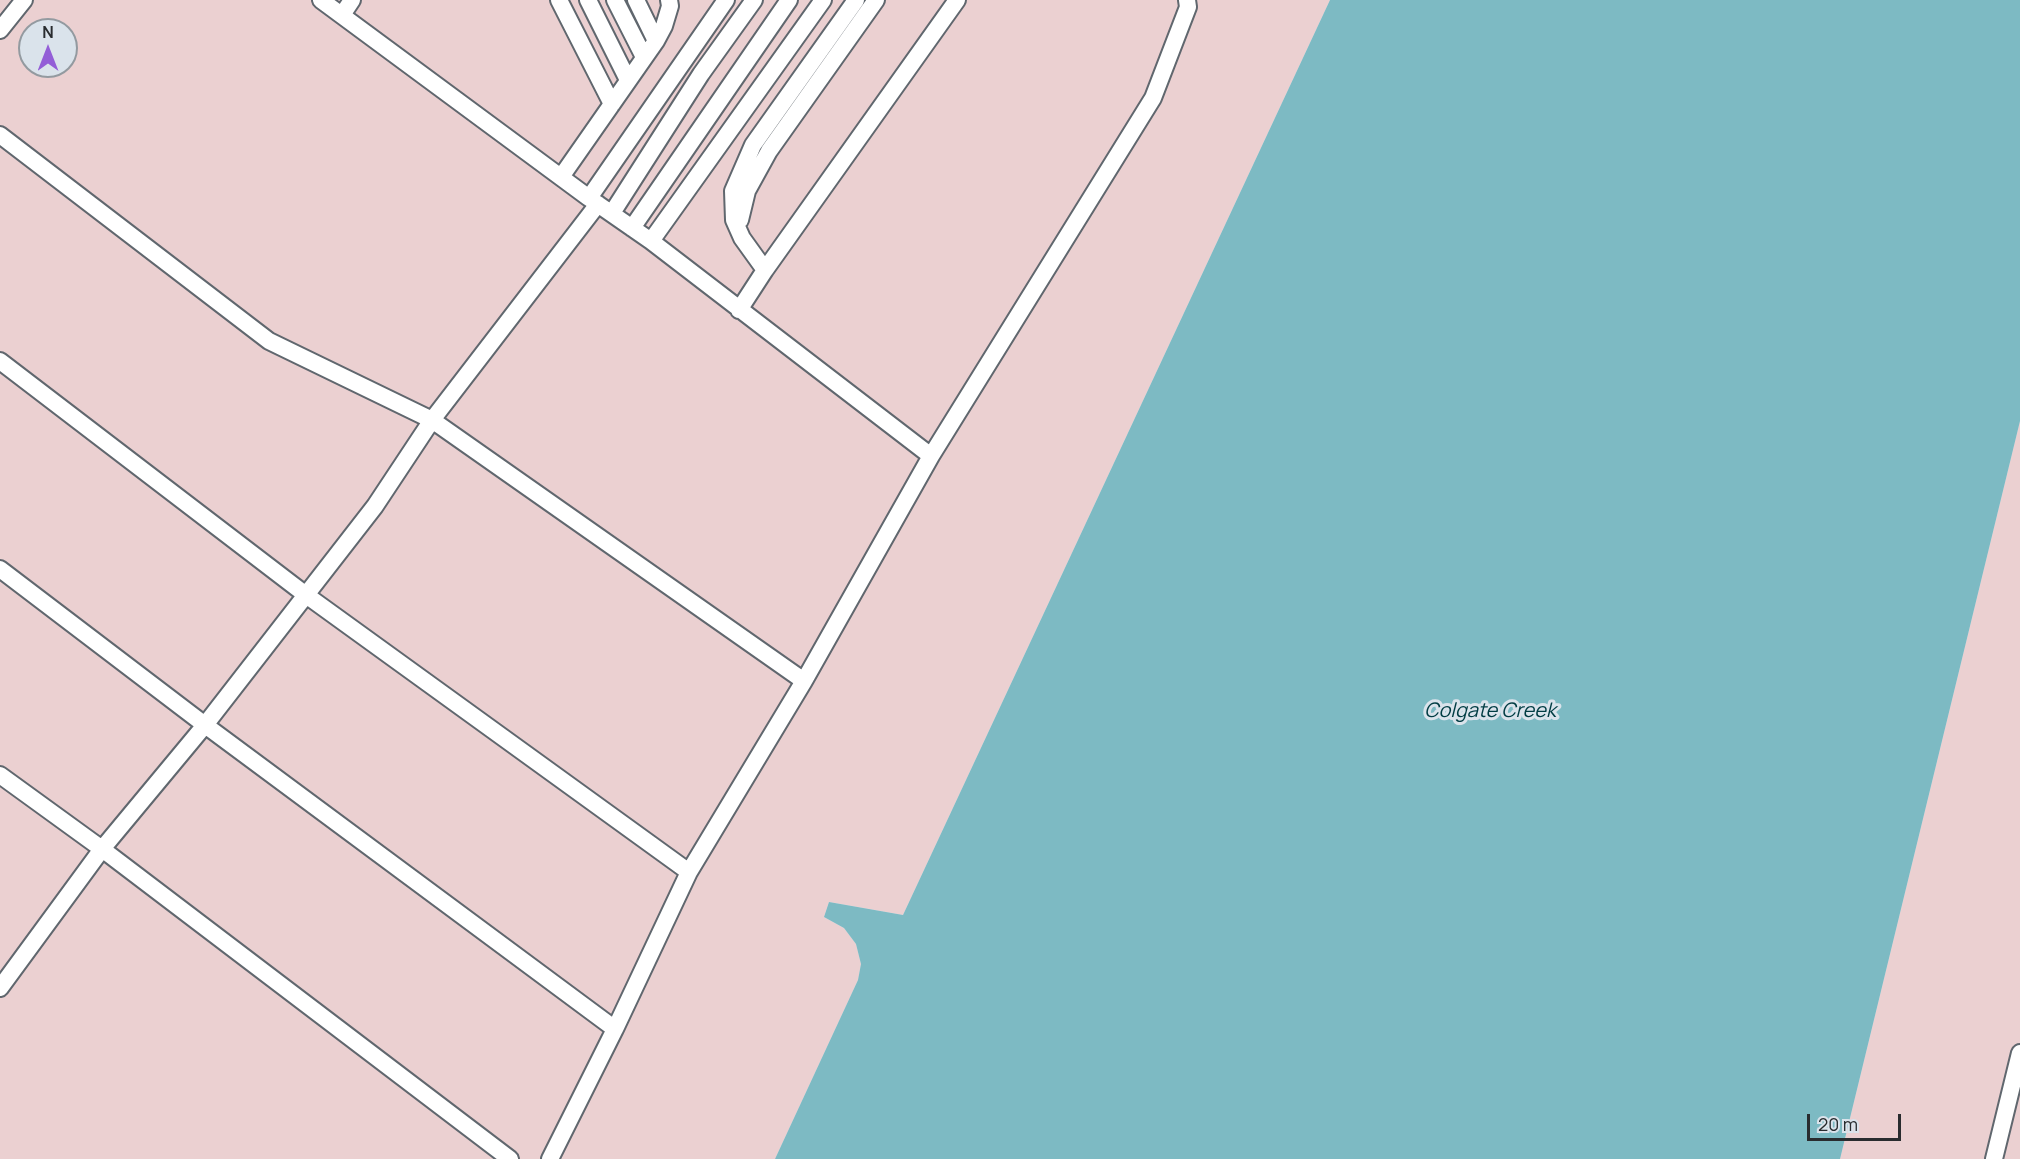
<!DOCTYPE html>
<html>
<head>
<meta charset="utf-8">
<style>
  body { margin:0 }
  #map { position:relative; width:2020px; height:1159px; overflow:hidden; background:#dae3eb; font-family:Manrope,sans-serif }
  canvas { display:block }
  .north { position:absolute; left:18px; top:18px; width:60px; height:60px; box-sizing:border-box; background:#dae3eb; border:2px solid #939aa0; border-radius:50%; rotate:0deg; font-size:16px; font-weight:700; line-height:24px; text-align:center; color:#292c2f }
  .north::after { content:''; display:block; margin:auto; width:21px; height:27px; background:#935ed7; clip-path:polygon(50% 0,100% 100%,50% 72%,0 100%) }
  .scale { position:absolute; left:1807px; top:1114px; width:94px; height:27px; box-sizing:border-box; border:3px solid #292c2f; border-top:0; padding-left:8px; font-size:18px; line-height:21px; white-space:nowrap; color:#292c2f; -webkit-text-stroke:4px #dae3eb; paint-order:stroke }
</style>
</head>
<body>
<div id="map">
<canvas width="2020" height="1159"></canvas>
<div class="north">N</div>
<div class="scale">20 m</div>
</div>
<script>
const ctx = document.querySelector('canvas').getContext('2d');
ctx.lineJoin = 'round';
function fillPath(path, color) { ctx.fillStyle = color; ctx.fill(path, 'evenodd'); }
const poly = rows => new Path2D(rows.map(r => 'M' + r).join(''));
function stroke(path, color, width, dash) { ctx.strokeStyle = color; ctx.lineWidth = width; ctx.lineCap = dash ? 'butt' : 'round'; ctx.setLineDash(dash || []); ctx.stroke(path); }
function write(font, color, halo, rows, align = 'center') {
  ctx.font = font + ' Manrope,sans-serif'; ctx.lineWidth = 6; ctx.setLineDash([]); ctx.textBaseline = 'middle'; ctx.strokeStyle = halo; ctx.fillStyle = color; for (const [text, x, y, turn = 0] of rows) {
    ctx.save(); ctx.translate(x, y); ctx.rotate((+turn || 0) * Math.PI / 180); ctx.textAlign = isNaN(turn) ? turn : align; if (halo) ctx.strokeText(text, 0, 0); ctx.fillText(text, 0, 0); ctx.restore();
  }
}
fillPath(poly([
  [0,0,1330,0,903,915,829,902,824,917,844,928,856,944,861,964,858,980,775,1159,0,1159],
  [30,30,66,30,66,66,30,66],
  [2020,421,2020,1159,1840,1159]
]), '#ebd0d1');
fillPath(poly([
  [1330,0,2020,0,2020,421,1840,1159,775,1159,858,980,861,964,856,944,844,928,824,917,829,902,903,915]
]), '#7dbac3');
const lane = poly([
  [321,0,589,198,651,241,931,456],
  [559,0,612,104],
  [588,0,628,80],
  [615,0,644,57],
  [636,0,656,41],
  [342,15,352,0],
  [0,30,24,0],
  [0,135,269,341,432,420,804,681],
  [561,177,656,41,664,26,670,6,669,0],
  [589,198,726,0],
  [612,213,701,74,754,0],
  [740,220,747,191,769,151,876,0],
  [632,228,789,0],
  [651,241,823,0],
  [765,270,742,238,734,220,733,191,753,145,856,0],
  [739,310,765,270,957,0],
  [0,361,306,595,689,872],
  [0,569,205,725,615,1029],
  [0,775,102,849,510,1159],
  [0,988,102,849,205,725,375,506,432,420,598,204],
  [550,1159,615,1029,689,872,804,681,931,456,1153,98,1188,7,1187,0],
  [1994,1159,2020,1053]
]);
stroke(lane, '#60676e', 20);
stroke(lane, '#fff', 16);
write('italic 20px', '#003c43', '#dae3eb', [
  ["Colgate Creek",1490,711]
]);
</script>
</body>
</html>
